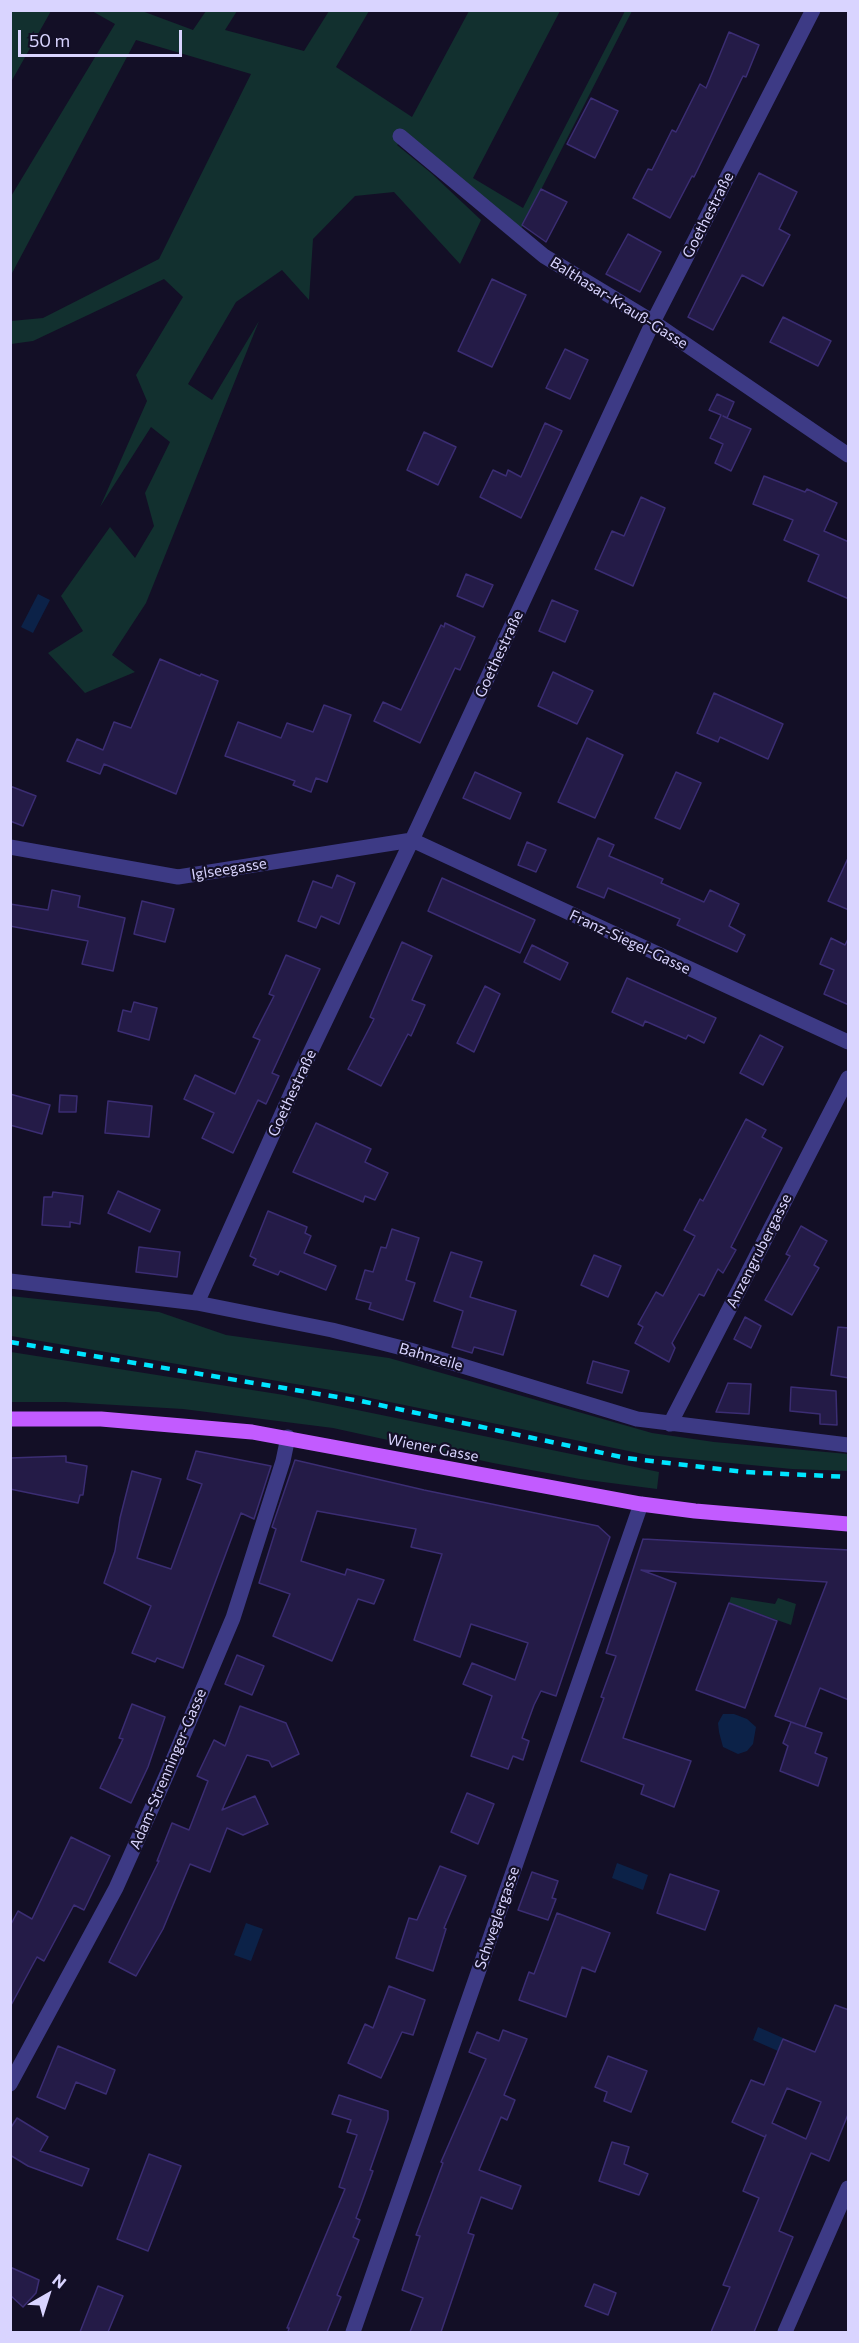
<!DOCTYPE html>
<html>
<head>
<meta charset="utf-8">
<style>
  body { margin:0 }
  #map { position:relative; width:859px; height:2343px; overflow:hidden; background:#130f26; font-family:Commissioner,sans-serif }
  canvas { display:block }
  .frame { position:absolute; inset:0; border:12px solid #d9d4ff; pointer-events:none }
  .north { position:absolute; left:18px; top:2265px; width:60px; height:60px; -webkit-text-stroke:4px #130f26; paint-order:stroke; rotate:39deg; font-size:16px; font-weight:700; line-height:24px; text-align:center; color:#d9d4ff }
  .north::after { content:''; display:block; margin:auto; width:21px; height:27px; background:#d9d4ff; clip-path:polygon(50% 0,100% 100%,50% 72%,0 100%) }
  .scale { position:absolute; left:18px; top:30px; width:164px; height:27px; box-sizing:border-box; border:3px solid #d9d4ff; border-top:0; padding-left:8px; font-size:18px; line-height:21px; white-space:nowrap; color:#d9d4ff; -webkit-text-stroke:4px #130f26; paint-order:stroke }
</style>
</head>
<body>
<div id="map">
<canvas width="859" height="2343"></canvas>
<div class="frame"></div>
<div class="north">N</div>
<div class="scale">50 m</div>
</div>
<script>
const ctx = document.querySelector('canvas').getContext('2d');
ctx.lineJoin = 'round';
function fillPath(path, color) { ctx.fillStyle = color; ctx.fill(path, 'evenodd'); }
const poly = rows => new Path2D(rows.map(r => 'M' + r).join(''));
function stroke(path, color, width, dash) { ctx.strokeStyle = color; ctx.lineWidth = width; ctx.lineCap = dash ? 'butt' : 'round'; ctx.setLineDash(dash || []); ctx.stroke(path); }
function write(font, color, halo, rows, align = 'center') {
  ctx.font = font + ' Commissioner,sans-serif'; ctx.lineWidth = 4.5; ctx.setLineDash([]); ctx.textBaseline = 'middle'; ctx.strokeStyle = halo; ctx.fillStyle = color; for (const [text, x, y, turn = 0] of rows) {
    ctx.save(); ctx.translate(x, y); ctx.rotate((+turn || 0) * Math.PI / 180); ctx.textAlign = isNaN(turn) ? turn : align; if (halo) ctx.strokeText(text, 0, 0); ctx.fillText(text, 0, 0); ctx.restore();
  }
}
fillPath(poly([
  [11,10,51,11,11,82,10,11],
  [92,11,142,11,193,30,206,11,237,11,225,30,304,51,329,11,369,11,336,67,412,117,469,11,560,11,473,178,523,208,625,11,632,11,521,229,408,135,397,145,431,173,481,220,460,264,394,192,355,196,313,239,309,300,282,270,236,302,188,384,212,400,259,321,146,603,112,655,135,672,85,693,48,653,83,631,61,596,110,527,135,558,154,526,145,493,170,442,151,427,100,507,147,401,136,375,183,297,164,279,33,341,11,344,11,321,43,318,159,259,251,74,136,40,11,275,10,198,115,24],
  [10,1296,159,1312,226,1335,389,1358,652,1433,714,1442,848,1454,848,1471,792,1469,648,1455,331,1390,11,1336],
  [11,1352,284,1395,659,1472,657,1489,580,1479,493,1463,333,1428,183,1409,65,1402,11,1402],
  [731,1597,775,1604,778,1598,796,1604,791,1625,729,1603]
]), '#12302f');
fillPath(poly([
  [38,594,50,600,33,633,21,627],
  [723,1714,734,1714,747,1719,756,1727,753,1744,747,1751,738,1754,723,1747,719,1732,718,1723],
  [617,1863,648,1875,643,1890,612,1878],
  [246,1923,263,1929,251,1961,234,1955],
  [758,2027,783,2038,778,2051,753,2040]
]), '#0c2248');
const building = poly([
  [729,32,759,45,746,77,743,76,694,177,692,176,670,218,633,198,648,169,652,170,672,130,676,132,700,84,706,88,729,32],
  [591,98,618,111,595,158,567,144,591,98],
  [759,173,797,192,779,229,790,235,763,286,742,275,713,330,688,317,759,173],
  [541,189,567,202,546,242,522,225,541,189],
  [628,234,661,252,640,292,606,274,628,234],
  [492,279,526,295,492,367,458,351,492,279],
  [783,317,831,341,818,366,770,342,783,317],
  [565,349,588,360,570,399,546,388,565,349],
  [717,394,734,402,727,418,723,416,751,429,731,471,715,463,723,444,710,438,721,415,709,410,717,394],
  [545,423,562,431,521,518,480,497,493,470,506,476,508,470,521,477,545,423],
  [424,432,456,447,438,485,407,470,424,432],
  [764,476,805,492,807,489,837,503,824,531,849,542,849,599,808,581,819,555,784,540,793,520,753,504,764,476],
  [641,497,665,508,633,586,595,569,612,531,624,536,641,497],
  [466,574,493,585,483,607,457,596,466,574],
  [552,600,578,611,565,642,539,631,552,600],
  [445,623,475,637,460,670,455,668,420,743,374,721,383,702,401,710,441,625,444,627,445,623],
  [160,659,200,676,201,674,218,681,176,794,104,764,100,774,67,761,77,739,103,750,114,722,131,728,160,659],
  [553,672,593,691,577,724,538,706,553,672],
  [714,693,783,724,768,759,720,737,718,742,697,733,714,693],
  [324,705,351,715,327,782,316,778,311,792,293,785,295,781,225,756,238,722,281,738,287,723,313,732,324,705],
  [587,738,623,755,595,818,558,802,587,738],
  [475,772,521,793,510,819,463,798,475,772],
  [676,772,701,783,680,829,655,818,676,772],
  [10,786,36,796,23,826,10,821,10,786],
  [598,838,614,845,609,856,663,879,661,883,704,902,710,890,739,904,729,926,745,935,737,952,677,925,680,919,608,888,604,898,577,887,598,838],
  [527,842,546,850,536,872,518,865,527,842],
  [849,856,849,910,828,901,849,856],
  [337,875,355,883,339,924,321,916,316,928,298,921,313,881,332,888,337,875],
  [442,878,535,920,520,953,428,911,442,878],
  [52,890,80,896,78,907,125,918,113,971,82,964,88,941,10,926,10,904,48,910,52,890],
  [142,901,174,909,165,942,134,934,142,901],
  [849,937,849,1005,824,994,834,970,820,964,831,938,845,945,849,937],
  [402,942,432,956,412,1000,425,1005,411,1036,408,1034,381,1086,348,1069,374,1019,370,1017,402,942],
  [532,945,568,963,560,980,524,962,532,945],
  [286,955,320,969,272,1073,279,1076,266,1104,258,1100,233,1153,202,1138,214,1113,184,1099,195,1075,235,1094,260,1040,253,1037,274,996,269,994,286,955],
  [627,978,716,1018,704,1043,688,1035,686,1039,645,1021,643,1026,612,1012,627,978],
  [485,986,500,994,474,1052,457,1043,485,986],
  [134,1002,157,1008,149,1040,118,1031,123,1010,131,1012,134,1002],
  [760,1035,783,1047,763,1085,740,1073,760,1035],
  [10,1094,50,1105,42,1134,10,1125,10,1094],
  [60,1095,77,1096,76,1112,59,1112,60,1095],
  [108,1101,152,1106,149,1137,105,1133,108,1101],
  [746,1119,766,1130,762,1137,782,1148,731,1247,736,1250,723,1273,718,1269,704,1296,699,1294,672,1343,675,1348,669,1362,635,1343,643,1327,638,1324,656,1292,663,1296,695,1236,684,1230,700,1199,703,1201,746,1119],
  [316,1123,371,1149,365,1162,388,1173,375,1200,365,1196,363,1202,293,1172,316,1123],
  [118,1191,160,1210,150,1232,108,1213,118,1191],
  [53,1192,83,1196,80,1224,70,1222,70,1227,42,1225,44,1197,52,1197,53,1192],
  [268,1211,307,1227,305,1233,311,1236,304,1253,336,1266,326,1290,280,1271,278,1275,253,1265,256,1259,250,1256,268,1211],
  [801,1226,827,1241,814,1265,819,1268,792,1315,765,1300,790,1256,786,1254,801,1226],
  [392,1229,419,1238,406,1280,415,1283,403,1320,369,1309,371,1303,356,1299,365,1270,373,1272,381,1247,386,1248,392,1229],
  [139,1247,180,1252,177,1277,136,1272,139,1247],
  [451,1252,482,1262,470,1297,516,1311,503,1355,474,1347,472,1353,452,1347,463,1311,434,1301,451,1252],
  [594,1255,621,1266,608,1297,581,1285,594,1255],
  [745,1317,761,1326,751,1348,734,1339,745,1317],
  [838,1327,849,1328,849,1378,831,1375,838,1327],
  [593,1361,629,1371,622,1393,587,1383,593,1361],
  [728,1383,751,1384,749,1414,716,1412,728,1383],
  [791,1387,836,1391,837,1425,820,1424,820,1414,790,1411,791,1387],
  [196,1451,271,1466,254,1519,241,1513,183,1668,157,1658,155,1662,132,1653,151,1606,104,1583,115,1551,120,1518,132,1471,161,1479,137,1558,171,1569,202,1484,187,1479,196,1451],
  [66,1456,66,1462,87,1466,83,1495,80,1495,78,1503,10,1489,10,1458,66,1456],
  [295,1460,424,1490,598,1526,610,1537,556,1696,541,1691,534,1705,522,1738,529,1741,523,1760,513,1756,508,1769,471,1756,492,1696,463,1684,472,1663,515,1680,528,1643,471,1624,460,1657,414,1640,442,1554,411,1547,416,1529,317,1511,301,1561,345,1575,347,1569,384,1580,374,1604,358,1599,332,1661,273,1636,290,1594,259,1583,276,1529,272,1527,295,1460],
  [643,1539,849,1550,849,1700,820,1688,805,1727,775,1716,827,1582,641,1570,676,1583,623,1738,691,1761,674,1807,641,1794,644,1785,581,1761,604,1698,601,1697,616,1656,606,1653,643,1539],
  [729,1603,777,1621,745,1708,696,1690,729,1603],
  [237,1655,264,1666,252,1695,225,1684,237,1655],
  [132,1704,165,1717,148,1767,131,1803,100,1788,123,1739,119,1738,132,1704],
  [240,1706,286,1723,299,1754,272,1767,269,1761,247,1755,222,1810,255,1796,268,1824,243,1835,227,1828,210,1872,190,1864,163,1929,136,1976,109,1962,159,1861,157,1861,172,1823,189,1830,208,1781,197,1776,214,1740,225,1746,240,1706],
  [791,1722,822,1733,815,1753,827,1758,818,1786,780,1771,788,1746,783,1743,791,1722],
  [467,1793,494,1804,478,1844,451,1832,467,1793],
  [71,1837,110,1856,84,1910,74,1905,44,1961,37,1957,10,2007,10,1926,18,1911,32,1919,71,1837],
  [440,1866,466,1876,444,1928,446,1929,433,1971,396,1958,409,1918,417,1920,440,1866],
  [532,1872,558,1881,552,1898,556,1899,548,1920,518,1910,532,1872],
  [670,1874,719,1891,705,1930,657,1913,670,1874],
  [557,1913,610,1933,595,1972,582,1967,566,2017,519,2000,529,1972,534,1974,557,1913],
  [389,1986,425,2000,413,2035,402,2032,381,2078,348,2063,365,2024,373,2028,389,1986],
  [835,2005,849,2010,849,2112,829,2161,811,2153,779,2231,793,2237,754,2332,711,2332,730,2287,723,2285,759,2198,743,2191,766,2135,765,2137,732,2122,751,2080,764,2085,783,2039,815,2052,835,2005],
  [787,2088,821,2102,806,2139,772,2123,787,2088],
  [503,2030,527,2039,504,2095,515,2100,507,2120,501,2117,479,2170,521,2186,512,2209,481,2197,468,2233,474,2235,441,2332,410,2332,423,2298,402,2290,420,2236,416,2235,443,2163,441,2162,486,2059,469,2052,477,2032,499,2041,503,2030],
  [58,2046,115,2070,106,2094,76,2082,65,2109,37,2097,58,2046],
  [608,2056,647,2071,631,2112,604,2101,607,2092,595,2087,608,2056],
  [339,2095,388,2111,388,2119,370,2170,373,2171,356,2218,360,2220,353,2237,359,2240,337,2295,341,2297,327,2332,288,2332,289,2328,287,2328,345,2189,339,2187,357,2135,347,2132,351,2120,332,2114,339,2095],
  [17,2118,48,2137,40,2151,89,2169,82,2186,28,2166,10,2155,10,2129,17,2118],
  [612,2142,629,2147,624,2164,648,2174,639,2195,599,2181,612,2142],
  [149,2154,181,2166,148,2251,117,2239,149,2154],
  [10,2267,39,2280,36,2293,23,2307,10,2295,10,2267],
  [594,2284,616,2293,608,2315,585,2306,594,2284],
  [98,2286,123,2296,108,2332,80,2332,98,2286]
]);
fillPath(building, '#241b47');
stroke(building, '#3b2d73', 1.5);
stroke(poly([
  [400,136,544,256,653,322,848,455],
  [10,847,178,877,412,840,848,1042],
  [10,1281,197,1303,332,1330,410,1350,637,1419,848,1445],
  [197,1303,298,1078,412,840,653,322,813,10],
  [670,1424,848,1078],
  [10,2084,116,1888,167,1774,233,1618,283,1461,288,1437],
  [353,2332,641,1504],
  [785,2332,848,2188]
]), '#3d3a85', 15);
stroke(poly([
  [10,1419,101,1419,252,1432,641,1504,695,1511,848,1524]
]), '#c25bff', 15);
stroke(poly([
  [10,1342,361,1401,626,1458,745,1472,848,1477]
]), '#00e5ff', 4.5, [9, 8]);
write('15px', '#d9d4ff', '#130f26', [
  ["Goethestraße",708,215,-63],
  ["Balthasar-Krauß-Gasse",619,303,32],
  ["Goethestraße",499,654,-65],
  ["Iglseegasse",229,869,-9],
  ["Franz-Siegel-Gasse",630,942,25],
  ["Goethestraße",292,1093,-65],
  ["Anzengrubergasse",759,1251,-63],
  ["Bahnzeile",431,1357,16],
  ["Wiener Gasse",433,1448,11],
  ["Adam-Strenninger-Gasse",168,1769,-67],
  ["Schweglergasse",497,1918,-71]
]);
</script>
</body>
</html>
